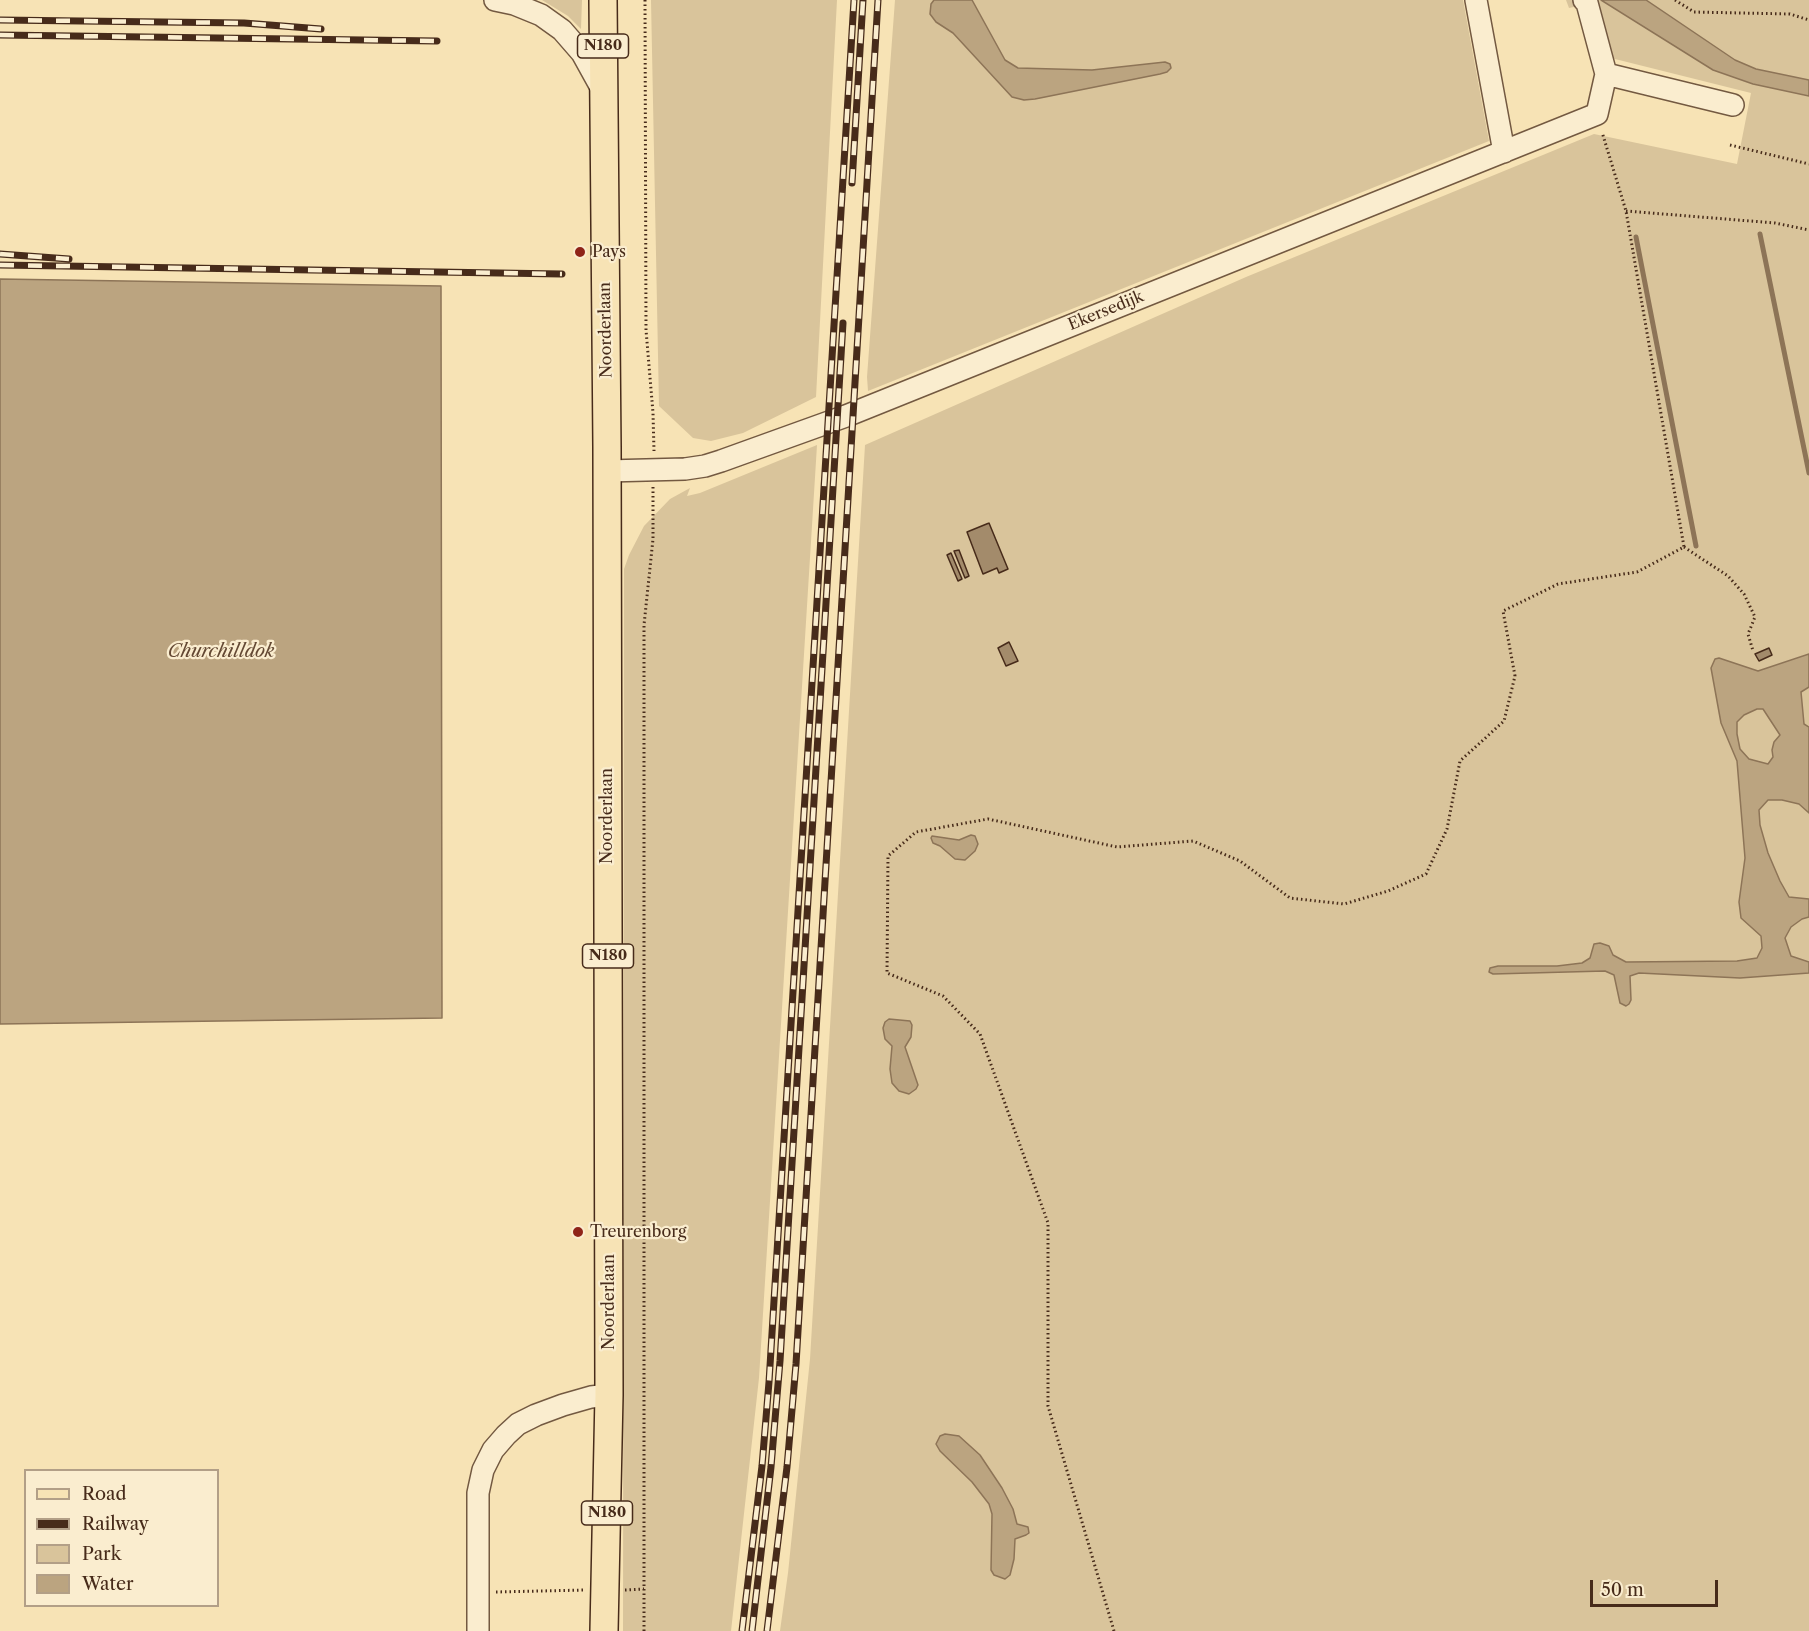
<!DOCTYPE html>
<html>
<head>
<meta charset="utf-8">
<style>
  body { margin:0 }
  #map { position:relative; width:1809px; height:1631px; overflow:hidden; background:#f7e3b5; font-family:"Libre Caslon Text",serif }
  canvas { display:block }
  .legend { position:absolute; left:24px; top:1469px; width:195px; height:138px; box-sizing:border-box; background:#faedcf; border:2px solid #b29f87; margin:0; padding:8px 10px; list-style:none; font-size:18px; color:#472b1a }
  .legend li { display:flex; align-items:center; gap:12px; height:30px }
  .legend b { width:30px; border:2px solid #b29f87 }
  .scale { position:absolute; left:1590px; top:1580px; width:128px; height:27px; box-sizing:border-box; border:3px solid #472b1a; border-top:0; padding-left:8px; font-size:18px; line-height:21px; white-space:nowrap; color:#472b1a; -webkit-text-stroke:4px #faedcf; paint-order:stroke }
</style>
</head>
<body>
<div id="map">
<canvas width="1809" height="1631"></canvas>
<ul class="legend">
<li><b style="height:8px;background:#f7e3b5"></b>Road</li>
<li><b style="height:8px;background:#472b1a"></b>Railway</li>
<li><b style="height:16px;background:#d9c49b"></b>Park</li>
<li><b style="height:16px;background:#bba480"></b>Water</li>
</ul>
<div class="scale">50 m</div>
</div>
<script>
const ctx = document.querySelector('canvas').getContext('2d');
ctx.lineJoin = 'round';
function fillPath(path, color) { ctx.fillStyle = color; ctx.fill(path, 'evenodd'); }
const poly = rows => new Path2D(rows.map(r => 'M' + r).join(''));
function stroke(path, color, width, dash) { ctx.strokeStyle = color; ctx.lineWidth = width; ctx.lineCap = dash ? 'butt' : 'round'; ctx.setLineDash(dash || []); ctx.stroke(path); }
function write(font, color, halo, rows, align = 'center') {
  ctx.font = font + ' "Libre Caslon Text",serif'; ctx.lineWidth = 4.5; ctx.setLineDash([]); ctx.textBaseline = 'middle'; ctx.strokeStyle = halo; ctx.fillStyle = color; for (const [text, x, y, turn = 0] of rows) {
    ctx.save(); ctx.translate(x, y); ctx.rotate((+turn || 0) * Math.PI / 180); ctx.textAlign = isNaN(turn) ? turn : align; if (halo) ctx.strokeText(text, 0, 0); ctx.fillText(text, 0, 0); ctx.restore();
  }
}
fillPath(poly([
  [542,0,582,0,581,29,568,16],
  [651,0,837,0,816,397,743,433,711,441,693,438,659,406],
  [895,0,1463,0,1489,141,868,391,867,377],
  [1566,0,1601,0,1713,70,1753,84,1809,96,1809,1631,780,1631,788,1573,810,1359,865,445,1246,277,1594,134,1737,164,1751,93,1611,58,1583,5,1569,8],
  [1646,0,1809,0,1809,80,1756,69,1735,60],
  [817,445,759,1378,731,1631,623,1631,624,569,629,555,644,526,670,499,690,488,687,496,700,493]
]), '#d9c49b');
const water = poly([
  [934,0,972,0,1005,60,1018,68,1092,70,1165,62,1170,64,1171,68,1167,72,1160,74,1035,99,1024,100,1012,97,953,33,936,22,930,14,931,4,934,0],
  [1601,0,1646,0,1735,60,1756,69,1809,80,1809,96,1753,84,1713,70,1601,0],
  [0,279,441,286,442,1018,0,1024,0,279],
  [1809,654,1809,687,1801,692,1804,724,1809,727,1809,813,1799,804,1782,800,1768,800,1759,810,1760,825,1768,853,1780,881,1789,897,1809,899,1809,917,1802,919,1791,927,1785,938,1791,956,1809,962,1809,973,1740,978,1639,973,1630,976,1631,1000,1629,1004,1626,1006,1620,1003,1614,975,1605,971,1493,974,1489,972,1490,968,1498,966,1557,966,1582,963,1590,958,1594,944,1600,943,1609,946,1613,955,1626,962,1737,961,1757,958,1762,948,1761,936,1741,918,1739,902,1745,858,1737,761,1721,723,1711,668,1715,659,1719,658,1758,671,1809,654],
  [1757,709,1763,709,1780,735,1774,742,1772,750,1773,757,1768,764,1749,759,1740,749,1737,734,1737,722,1744,715,1757,709],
  [971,835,975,836,978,844,975,851,965,860,955,859,940,846,933,843,931,838,932,836,959,840,971,835],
  [889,1019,910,1021,912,1025,911,1037,905,1047,918,1085,916,1089,909,1094,899,1091,892,1083,890,1069,892,1046,885,1039,883,1028,885,1022,889,1019],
  [945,1434,959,1436,980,1455,1002,1488,1013,1509,1017,1524,1028,1527,1029,1533,1026,1535,1015,1539,1014,1559,1010,1575,1005,1579,994,1575,991,1570,992,1514,989,1504,972,1482,940,1451,936,1444,940,1436,945,1434]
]);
fillPath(water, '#bba480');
stroke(water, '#8d7457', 1.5);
stroke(poly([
  [1760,234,1809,473],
  [1636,237,1696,546]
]), '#8d7457', 5);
const building = poly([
  [989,523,1008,569,999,573,997,568,983,574,967,532,989,523],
  [959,550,969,576,965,578,954,551,959,550],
  [951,553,962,579,958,581,947,555,951,553],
  [1009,642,1018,661,1006,666,998,648,1009,642],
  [1769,648,1772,655,1759,661,1755,654,1769,648]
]);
fillPath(building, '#a38b6b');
stroke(building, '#472b1a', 1.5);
const minor = poly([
  [495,0,514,4,541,15,562,30,582,53,603,91],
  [1476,0,1504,152],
  [1606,74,1733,105],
  [607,471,685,469,705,466,721,461,846,416,1597,114,1606,74,1587,3,1584,0],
  [478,1631,478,1493,483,1470,493,1450,506,1435,518,1424,536,1415,563,1405,591,1397,609,1395]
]);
const major = poly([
  [603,0,607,447,609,1395,604,1631]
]);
stroke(minor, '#735941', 24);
stroke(major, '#472b1a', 30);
stroke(poly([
  [645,0,646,330,653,413,654,451],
  [1675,0,1694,12,1790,14,1809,20],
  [1730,145,1809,164],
  [1626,211,1775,223,1809,230],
  [1684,547,1728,576,1744,594,1755,617,1748,634,1753,651],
  [625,1590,644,1589],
  [496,1592,585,1590],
  [644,1631,644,625,653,539,653,487],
  [1114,1631,1048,1406,1048,1223,980,1034,943,996,887,973,888,856,916,832,988,819,1117,847,1193,841,1240,861,1290,898,1344,904,1388,891,1426,874,1447,829,1460,761,1504,721,1515,676,1503,611,1558,584,1637,572,1684,547,1626,211,1602,132]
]), '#472b1a', 3, [1.5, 3]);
stroke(minor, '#faedcf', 21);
stroke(major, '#f7e3b5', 27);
const rail = poly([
  [0,20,244,23,321,29],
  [0,35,437,41],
  [852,183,863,0],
  [0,254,69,259],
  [0,265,562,274],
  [742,1631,762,1466,769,1382,854,0],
  [752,1631,771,1467,780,1361,843,323],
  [767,1631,787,1467,796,1364,878,0]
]);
stroke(rail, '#472b1a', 7);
stroke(rail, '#faedcf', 4.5, [14]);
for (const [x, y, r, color] of [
  [580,252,6,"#8f2418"],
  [578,1232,6,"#8f2418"]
]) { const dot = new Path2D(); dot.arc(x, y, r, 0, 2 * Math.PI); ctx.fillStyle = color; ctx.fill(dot); stroke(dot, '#faedcf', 2); }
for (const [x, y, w] of [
  [603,46,51],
  [608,956,51],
  [607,1513,51]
]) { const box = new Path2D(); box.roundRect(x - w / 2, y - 12, w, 24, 4.5); ctx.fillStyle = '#faedcf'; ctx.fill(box); stroke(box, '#472b1a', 1.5); }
write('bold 15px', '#472b1a', null, [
  ["N180",603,46],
  ["N180",608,956],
  ["N180",607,1513]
]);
write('16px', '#472b1a', '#faedcf', [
  ["Pays",592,252],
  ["Treurenborg",590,1232]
], 'left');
write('16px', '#472b1a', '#faedcf', [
  ["Ekersedijk",1106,311,-22],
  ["Noorderlaan",606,330,-91],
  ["Noorderlaan",607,816,-90],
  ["Noorderlaan",609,1302,-90]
]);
write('italic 18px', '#644934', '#faedcf', [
  ["Churchilldok",221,652]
]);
</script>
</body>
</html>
